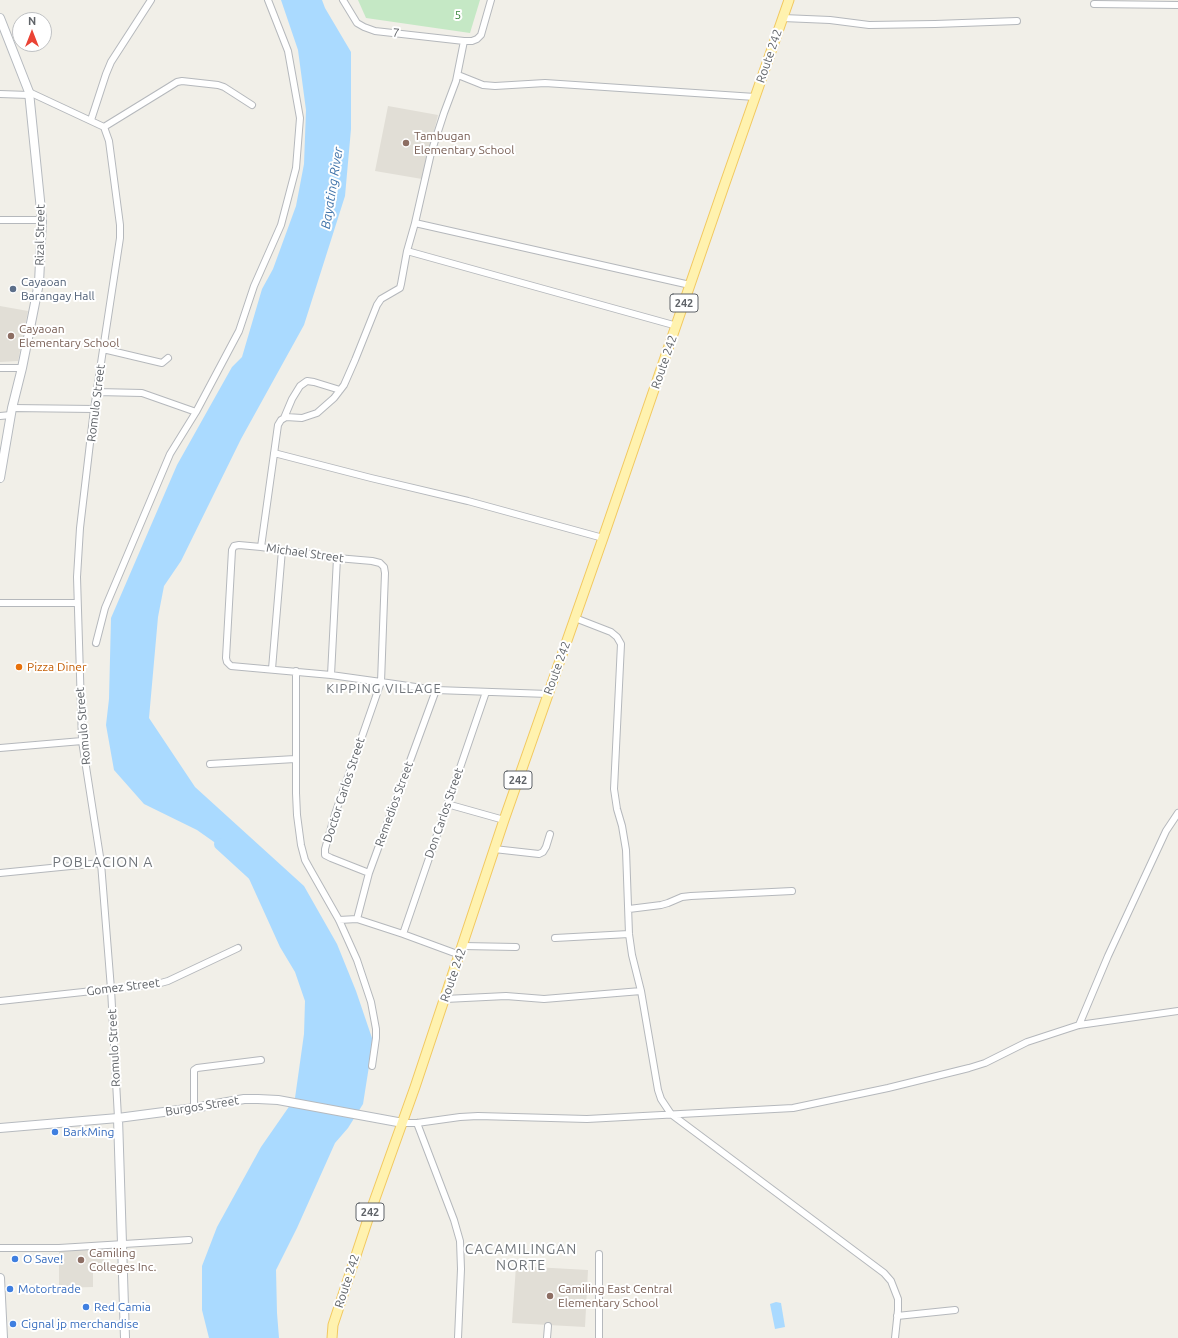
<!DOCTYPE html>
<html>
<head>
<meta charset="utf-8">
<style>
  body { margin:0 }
  #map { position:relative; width:1178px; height:1338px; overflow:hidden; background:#f1efe8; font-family:Ubuntu,sans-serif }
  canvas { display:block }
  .north { position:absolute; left:12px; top:12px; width:40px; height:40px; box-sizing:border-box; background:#fff; border:1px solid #bfc1c3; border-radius:50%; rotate:0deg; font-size:11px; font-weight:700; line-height:16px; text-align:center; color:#5f6368 }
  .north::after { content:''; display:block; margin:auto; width:14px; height:18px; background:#ea4335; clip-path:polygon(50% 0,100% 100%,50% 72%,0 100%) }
</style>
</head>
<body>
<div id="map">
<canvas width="1178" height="1338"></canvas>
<div class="north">N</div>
</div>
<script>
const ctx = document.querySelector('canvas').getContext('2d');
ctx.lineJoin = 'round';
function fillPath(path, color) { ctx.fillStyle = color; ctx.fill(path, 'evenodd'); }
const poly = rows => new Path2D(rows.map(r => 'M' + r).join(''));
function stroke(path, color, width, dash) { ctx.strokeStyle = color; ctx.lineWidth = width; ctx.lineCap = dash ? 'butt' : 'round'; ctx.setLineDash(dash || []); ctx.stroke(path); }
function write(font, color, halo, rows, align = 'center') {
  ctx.font = font + ' Ubuntu,sans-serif'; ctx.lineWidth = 4; ctx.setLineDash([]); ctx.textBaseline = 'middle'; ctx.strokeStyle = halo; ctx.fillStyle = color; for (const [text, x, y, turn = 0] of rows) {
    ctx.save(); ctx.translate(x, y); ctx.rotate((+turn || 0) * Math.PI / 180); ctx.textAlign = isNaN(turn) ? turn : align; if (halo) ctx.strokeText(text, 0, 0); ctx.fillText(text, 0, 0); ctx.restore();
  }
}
fillPath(poly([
  [388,106,438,115,422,179,375,171],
  [0,306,28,311,18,361,0,362],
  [104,1244,104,1272,93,1272,93,1287,59,1288,59,1248],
  [516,1266,588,1270,585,1327,512,1323]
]), '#e1ded6');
fillPath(poly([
  [358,0,480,0,470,33,366,18]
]), '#c5e8c5');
fillPath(poly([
  [281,0,322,0,325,8,351,52,351,129,345,196,304,325,241,439,181,561,164,586,158,617,149,718,195,787,304,886,337,944,356,991,373,1041,363,1104,348,1128,335,1143,297,1228,276,1270,277,1313,279,1338,209,1338,202,1310,202,1266,217,1227,261,1147,295,1098,304,1034,305,1001,295,972,280,947,241,861,197,830,144,804,114,770,106,725,109,699,111,618,177,465,232,367,242,357,262,289,273,269,296,206,304,164,306,110,298,50],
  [776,1302,781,1303,785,1327,775,1329,770,1304]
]), '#aadaff');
stroke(poly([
  [220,844,255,876]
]), '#aadaff', 12);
const street = poly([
  [343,0,357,23,364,27,375,31,464,41,472,41,477,39,481,35,491,0],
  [1094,4,1178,5],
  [783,18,830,20,869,25,935,24,1017,21],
  [458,75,483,85,495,86,545,83,755,97],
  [29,92,104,127,109,141,120,225,120,238,94,409,80,528,77,577,82,741,101,863,111,989,118,1118],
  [0,94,29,95],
  [91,120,106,74,111,62,151,0],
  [104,127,169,87,177,82,182,81,218,85,224,87,252,105],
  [0,220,42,220],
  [415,223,690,285],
  [407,251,677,326],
  [103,349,162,363,168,358],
  [0,368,22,368],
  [97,392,142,393,196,412],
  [12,408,94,409],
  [0,416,11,415],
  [284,418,292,399,300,386,307,381,314,382,340,390],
  [274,453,371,478,468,501,603,538],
  [261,547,278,425,281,420,286,417,302,418,317,413,334,398,344,385,355,360,377,305,381,299,400,288,401,284,407,251,415,223,431,153,444,113,456,81,464,41],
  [0,603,77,603],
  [575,618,611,632,617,637,621,644,614,789,617,809,622,826,626,850,629,934,632,955,641,991,658,1090,661,1099,671,1114,884,1273,891,1281,898,1299,898,1310,895,1338],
  [96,643,105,608,170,454,196,412,239,331,254,286,281,225,296,168,300,118,288,51,268,0],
  [272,669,282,550],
  [296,671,296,793,297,815,301,845,305,860,310,869,339,920,357,960,371,1002,376,1029,376,1038,372,1066],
  [331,675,337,558],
  [0,748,82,741],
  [210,764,295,759],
  [447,804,504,820],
  [494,849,539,854,543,852,546,847,550,834],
  [0,873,101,863],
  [369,873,331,858,325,855,325,849,335,814,381,682,385,573,384,567,380,563,372,561,337,558,261,547,239,545,234,546,232,550,226,658,227,662,231,666,331,675,381,682,436,690,548,694],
  [629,909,661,905,668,903,682,897,691,896,792,891],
  [357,919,369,873,436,690],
  [339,920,357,919,403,934,460,955],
  [403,934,486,692],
  [555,938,629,934],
  [463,946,516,947],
  [445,999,506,996,544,999,641,991],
  [0,1001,157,984,168,981,238,948],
  [1079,1025,1108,956,1166,831,1178,813],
  [194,1108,194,1070,197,1068,261,1060],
  [403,1123,417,1123,460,1117,478,1116,587,1119,793,1108,888,1088,969,1068,985,1063,1027,1042,1079,1025,1178,1011],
  [417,1123,454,1220,460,1241,461,1269,458,1338],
  [0,1248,59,1248,189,1240],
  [897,1316,955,1310],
  [547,1338,548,1326],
  [599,1338,599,1254]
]);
const secondary = poly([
  [0,18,29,92,42,220,39,283,22,368,12,408,0,478],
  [118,1118,125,1338],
  [0,1128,118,1118,194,1108,244,1099,258,1099,278,1100,403,1123],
  [0,1278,3,1338]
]);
const primary = poly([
  [332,1338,333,1325,371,1210,415,1087,504,820,603,538,724,186,789,0]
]);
stroke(street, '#b5b8bc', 8);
stroke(secondary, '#b6babf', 10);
stroke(primary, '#f2c960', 11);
stroke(street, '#fff', 6);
stroke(secondary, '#fff', 8);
stroke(primary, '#fff2af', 9);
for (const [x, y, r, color] of [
  [406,143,4,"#8d6e63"],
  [13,289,4,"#5c6f8a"],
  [11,336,4,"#8d6e63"],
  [19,667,4,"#e8710a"],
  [55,1132,4,"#3f7fe0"],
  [15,1259,4,"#3f7fe0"],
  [81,1260,4,"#8d6e63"],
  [10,1289,4,"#3f7fe0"],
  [550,1296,4,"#8d6e63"],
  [86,1307,4,"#3f7fe0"],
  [13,1324,4,"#3f7fe0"]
]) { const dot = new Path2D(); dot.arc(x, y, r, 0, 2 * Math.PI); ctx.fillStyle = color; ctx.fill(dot); stroke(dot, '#fff', 1.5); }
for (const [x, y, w] of [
  [684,303,28],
  [518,780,28],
  [370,1212,28]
]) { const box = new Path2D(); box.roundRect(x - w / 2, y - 9, w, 18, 3); ctx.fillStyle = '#fff'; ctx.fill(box); stroke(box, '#5f6368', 1); }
write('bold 11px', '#5f6368', null, [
  ["242",684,303],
  ["242",518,780],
  ["242",370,1212]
]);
write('12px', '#348238', '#fff', [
  ["5",458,15]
]);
write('12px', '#5f6368', '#fff', [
  ["7",396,33,6],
  ["Route 242",769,56,-71],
  ["Rizal Street",40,235,-89],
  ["Route 242",664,362,-71],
  ["Romulo Street",96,403,-83],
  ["Michael Street",305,553,8],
  ["Route 242",557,668,-70],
  ["Romulo Street",83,726,-95],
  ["Doctor Carlos Street",344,790,-72],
  ["Remedios Street",394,804,-70],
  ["Don Carlos Street",444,813,-71],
  ["Route 242",453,975,-71],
  ["Gomez Street",123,987,-7],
  ["Romulo Street",114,1048,-93],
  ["Burgos Street",202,1106,-9],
  ["Route 242",347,1281,-72]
]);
write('12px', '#785e54', '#fff', [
  ["Tambugan",414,136],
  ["Elementary School",414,150],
  ["Cayaoan",19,329],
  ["Elementary School",19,343],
  ["Camiling",89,1253],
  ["Colleges Inc.",89,1267],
  ["Camiling East Central",558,1289],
  ["Elementary School",558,1303]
], 'left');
write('12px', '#4e5e75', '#fff', [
  ["Cayaoan",21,282],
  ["Barangay Hall",21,296]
], 'left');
write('12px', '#c56008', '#fff', [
  ["Pizza Diner",27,667]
], 'left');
write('12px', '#366cbe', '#fff', [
  ["BarkMing",63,1132],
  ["O Save!",23,1259],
  ["Motortrade",18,1289],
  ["Red Camia",94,1307],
  ["Cignal jp merchandise",21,1324]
], 'left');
write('italic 13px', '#4174aa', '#fff', [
  ["Bayating River",332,188,-81]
]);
ctx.letterSpacing = '1px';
write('13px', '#70757a', '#fff', [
  ["KIPPING VILLAGE",384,689]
]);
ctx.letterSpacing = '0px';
ctx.letterSpacing = '1px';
write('14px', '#70757a', '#fff', [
  ["POBLACION A",103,862],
  ["CACAMILINGAN",521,1249],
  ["NORTE",521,1265]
]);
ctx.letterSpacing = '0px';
</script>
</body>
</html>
